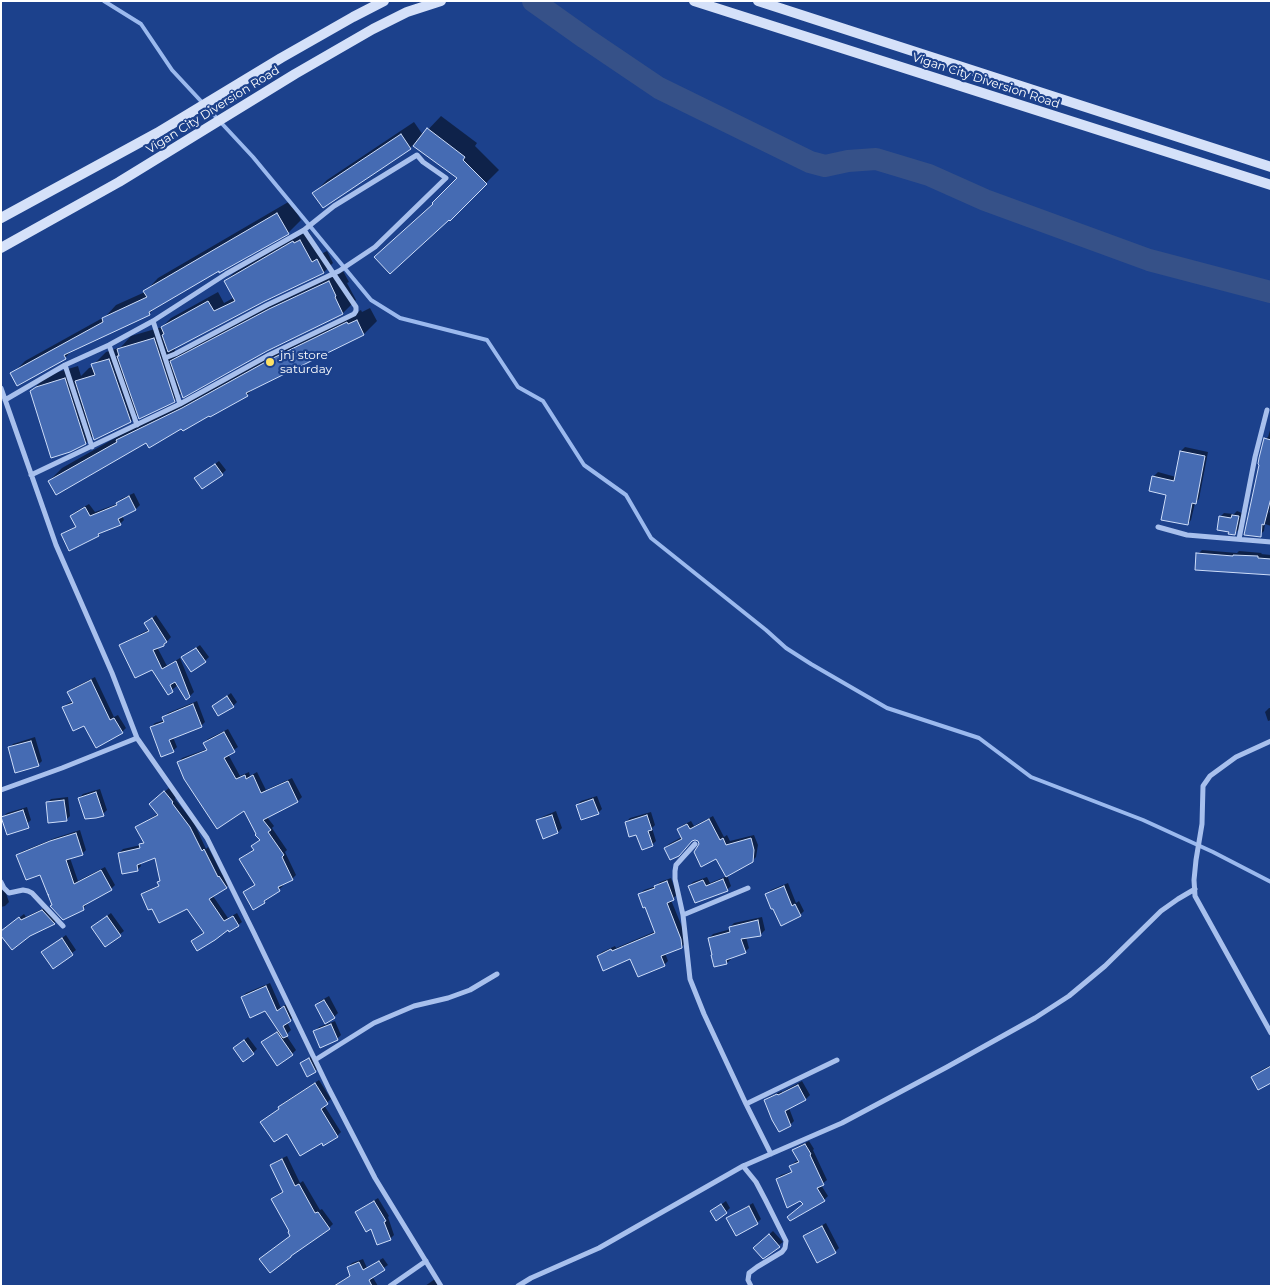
<!DOCTYPE html>
<html>
<head>
<meta charset="utf-8">
<style>
  body { margin:0 }
  #map { position:relative; width:1272px; height:1287px; overflow:hidden; background:#1c418c; font-family:Montserrat,sans-serif }
  canvas { display:block }
  .frame { position:absolute; inset:0; border:2px solid #fff; pointer-events:none }
</style>
</head>
<body>
<div id="map">
<canvas width="1272" height="1287"></canvas>
<div class="frame"></div>
</div>
<script>
const ctx = document.querySelector('canvas').getContext('2d');
ctx.lineJoin = 'round';
function fillPath(path, color) { ctx.fillStyle = color; ctx.fill(path, 'evenodd'); }
const poly = rows => new Path2D(rows.map(r => 'M' + r).join(''));
function stroke(path, color, width, dash) { ctx.strokeStyle = color; ctx.lineWidth = width; ctx.lineCap = dash ? 'butt' : 'round'; ctx.setLineDash(dash || []); ctx.stroke(path); }
function write(font, color, halo, rows, align = 'center') {
  ctx.font = font + ' Montserrat,sans-serif'; ctx.lineWidth = 4.5; ctx.setLineDash([]); ctx.textBaseline = 'middle'; ctx.strokeStyle = halo; ctx.fillStyle = color; for (const [text, x, y, turn = 0] of rows) {
    ctx.save(); ctx.translate(x, y); ctx.rotate((+turn || 0) * Math.PI / 180); ctx.textAlign = isNaN(turn) ? turn : align; if (halo) ctx.strokeText(text, 0, 0); ctx.fillText(text, 0, 0); ctx.restore();
  }
}
fillPath(poly([
  [441,116,477,143,475,146,499,170,450,219,389,244,434,203,459,178,413,145,410,148,314,193,327,180,414,122,423,135],
  [290,201,301,220,288,233,219,270,157,306,149,314,72,350,65,358,12,374,25,361,106,316,116,305,145,292,158,278],
  [309,232,321,254,327,251,333,263,324,272,264,300,174,347,177,356,185,348,342,269,349,282,347,283,356,300,343,313,182,392,174,401,139,413,131,421,94,435,86,443,31,391,45,378,51,374,78,366,81,376,89,368,93,367,93,365,106,352,121,347,131,336,162,327,171,318,218,292,224,303,235,297,225,281,235,272,303,233,304,235],
  [370,308,377,321,364,334,254,388,247,395,209,414,181,427,49,481,62,468,124,433,197,395,285,346,361,310,362,312],
  [1271,427,1271,508,1269,512,1271,513,1271,526,1265,524,1264,531,1260,535,1265,439,1268,437],
  [1185,447,1208,452,1199,499,1195,503,1191,520,1188,524,1168,495,1154,476,1158,472,1176,477,1181,451],
  [219,461,226,470,222,474,196,478],
  [134,493,140,505,136,509,122,515,124,520,120,524,103,531,99,535,70,549,63,534,67,531,77,526,71,516,75,512,89,504,95,512,117,504,121,499],
  [1237,511,1242,513,1239,529,1235,533,1220,517,1224,513,1234,514],
  [1202,550,1237,553,1239,551,1262,553,1261,554,1271,555,1271,574,1198,554],
  [156,615,171,637,164,645,157,647,167,666,180,658,194,692,190,696,178,685,168,693,152,668,121,646,125,642,150,629,146,623],
  [200,645,209,657,205,661,183,658,187,654],
  [95,677,114,717,118,715,126,728,122,732,85,725,63,708,67,704,73,701,69,692,73,688],
  [231,693,237,702,233,706,213,706],
  [197,701,205,722,201,726,173,737,177,747,173,751,151,727,155,723,165,720,164,717,168,713],
  [1269,708,1271,708,1271,720,1268,721,1265,712],
  [228,729,238,747,228,754,240,776,249,772,250,776,257,772,266,790,292,778,302,797,298,801,267,817,274,826,272,828,287,850,285,852,296,875,292,879,282,884,283,886,264,902,244,893,256,884,241,859,245,855,255,849,253,846,261,839,244,809,179,762,182,758,207,749,204,743,208,739],
  [35,737,42,761,38,765,9,748,13,744],
  [169,788,176,797,175,799,194,823,206,849,208,847,222,874,230,884,226,887,213,896,228,918,237,913,242,922,238,925,193,941,197,937,205,932,188,907,153,907,142,895,146,891,160,885,161,880,156,857,140,862,141,866,137,870,119,853,123,849,141,845,144,841,137,828,141,824,159,813,155,800],
  [100,789,107,810,103,814,79,798,83,794],
  [597,796,602,809,598,813,577,805,581,801],
  [68,797,70,816,66,820,47,803,51,799],
  [27,807,31,820,27,824,3,817,7,813],
  [556,811,562,828,558,832,544,837,538,821,542,817],
  [651,812,655,825,652,828,656,841,652,845,637,833,626,822,630,818],
  [713,816,724,837,727,835,730,841,754,835,758,845,756,857,752,861,727,875,731,886,727,890,689,886,693,882,707,877,710,883,727,876,717,858,697,839,665,848,669,844,682,837,679,829,683,825,691,821,694,826],
  [80,830,86,850,82,854,70,858,78,881,105,867,115,885,111,889,87,903,87,904,83,909,53,905,41,873,18,856,21,852,55,838],
  [671,878,677,895,671,900,685,934,686,943,681,947,665,953,668,961,664,965,631,957,598,956,602,952,615,946,616,948,656,931,640,894,644,890,656,886,660,882],
  [1,879,9,902,5,906,1,907],
  [788,883,796,903,799,901,804,911,800,915,767,894,771,890],
  [46,907,58,919,54,923,30,935,4,929,24,914,26,917],
  [111,913,124,931,106,945,96,924],
  [762,917,765,930,761,934,746,937,749,948,745,952,730,957,731,959,727,963,715,966,713,954,709,938,713,934,731,929,730,927,734,923],
  [66,935,76,950,53,967,47,949],
  [270,983,281,1008,288,1003,295,1016,287,1022,291,1030,286,1035,296,1050,292,1054,263,1042,279,1030,266,1010,242,997,246,993],
  [329,996,338,1013,334,1017,316,1005,320,1001],
  [335,1021,341,1035,337,1039,315,1031,319,1027],
  [248,1037,257,1049,253,1053,234,1048],
  [314,1055,319,1067,315,1071,302,1064,306,1060],
  [1271,1065,1271,1082,1253,1077,1256,1073],
  [319,1080,331,1099,324,1105,341,1132,337,1136,322,1142,287,1132,262,1122,280,1108,279,1107,283,1103],
  [802,1081,810,1095,806,1099,789,1108,794,1121,790,1125,765,1101,769,1097,782,1091,782,1092],
  [809,1141,814,1149,813,1150,827,1180,821,1185,828,1196,824,1200,804,1204,777,1179,781,1175,793,1171,791,1166,795,1162,799,1160,793,1151,797,1147],
  [287,1156,300,1183,303,1181,320,1210,322,1209,333,1224,329,1228,291,1235,290,1231,273,1199,276,1195,284,1191,272,1165,276,1161],
  [378,1198,389,1216,388,1217,394,1235,390,1239,372,1228,356,1213,360,1209],
  [726,1201,730,1208,726,1212,712,1211],
  [753,1203,761,1219,757,1223,736,1234,728,1219,732,1215],
  [826,1223,839,1248,835,1252,804,1236,808,1233],
  [773,1231,783,1242,763,1257,758,1244],
  [383,1258,388,1265,372,1276,378,1286,333,1286,351,1275,348,1267,352,1263,363,1259,367,1268],
  [435,1279,439,1286,425,1286]
]), '#0007');
stroke(poly([
  [104,1,141,24,172,70,253,157,371,300,400,318,487,340,518,387,543,401,584,465,626,495,651,538,766,630,786,648,811,664,887,708,979,738,1031,777,1143,820,1213,852,1271,882]
]), '#9bb9ee', 4);
stroke(poly([
  [533,1,585,38,659,88,810,162,825,166,848,161,876,159,929,175,985,200,1149,260,1271,292]
]), '#365188', 22);
const building = poly([
  [427,128,465,157,463,160,487,184,450,221,449,220,390,274,374,257,433,204,432,203,457,178,413,146,427,128],
  [401,134,411,149,323,208,312,193,401,134],
  [277,213,289,234,219,273,219,271,149,312,150,315,64,355,66,359,17,386,10,373,103,322,102,318,147,297,143,291,277,213],
  [300,240,312,262,317,259,324,273,265,301,168,352,162,335,164,334,161,327,208,301,214,311,235,301,224,281,293,241,294,243,300,240],
  [329,281,336,296,335,297,343,314,267,351,183,398,170,361,269,309,329,281],
  [357,320,364,335,246,393,248,396,210,417,209,416,183,431,181,429,149,448,146,443,56,495,48,481,117,442,116,440,182,408,271,359,347,322,348,324,357,320],
  [154,338,175,402,139,419,117,356,119,356,117,349,154,338],
  [109,359,131,422,94,440,75,381,95,375,91,364,109,359],
  [65,378,86,444,70,452,51,458,30,391,36,387,65,378],
  [1264,438,1271,440,1271,498,1264,525,1262,524,1261,537,1244,535,1259,465,1258,464,1259,458,1264,438],
  [1180,451,1205,456,1196,504,1192,503,1188,525,1161,520,1166,495,1149,491,1152,476,1174,481,1180,451],
  [215,464,223,475,202,489,194,478,215,464],
  [129,496,136,510,118,519,121,525,98,534,99,536,69,551,61,534,76,527,70,516,85,507,90,516,117,505,116,503,129,496],
  [1232,515,1239,516,1235,535,1228,534,1229,532,1217,530,1219,516,1231,518,1232,515],
  [1196,553,1233,556,1233,555,1258,556,1258,558,1271,559,1271,575,1195,570,1196,553],
  [152,618,167,642,164,644,164,646,153,650,162,669,176,661,190,697,186,700,175,682,170,685,173,692,168,695,152,670,135,678,119,645,149,631,144,623,152,618],
  [196,648,206,662,191,672,181,657,196,648],
  [91,680,110,720,114,718,123,733,96,748,84,726,73,731,62,707,73,703,67,692,91,680],
  [227,696,234,707,218,716,212,706,227,696],
  [193,704,202,727,169,740,174,752,161,757,150,727,164,722,162,717,193,704],
  [224,732,235,752,224,758,236,779,245,775,246,779,253,775,261,793,288,781,298,802,263,820,271,830,268,832,284,855,282,857,293,880,278,887,280,891,264,901,265,903,253,910,243,892,255,885,239,859,254,850,251,846,260,840,255,835,256,834,244,811,217,829,184,779,177,762,207,750,203,743,224,732],
  [31,741,39,766,15,773,8,747,31,741],
  [164,791,173,802,172,803,190,827,202,851,204,849,218,877,219,876,227,888,209,899,224,921,233,916,239,926,229,932,228,930,215,940,197,951,191,941,204,933,187,909,159,923,152,909,148,910,141,894,159,886,157,882,160,881,155,858,137,865,138,871,122,874,118,853,140,848,139,844,144,843,135,827,158,815,149,804,164,791],
  [96,792,104,816,96,818,85,819,78,798,96,792],
  [593,799,599,814,581,820,576,805,593,799],
  [64,800,67,821,48,823,46,802,64,800],
  [23,810,29,828,7,835,1,817,23,810],
  [552,815,558,833,543,839,536,820,552,815],
  [647,815,652,830,648,831,653,846,642,850,636,835,629,837,625,822,647,815],
  [709,819,720,840,723,838,726,845,751,838,754,850,753,862,726,877,716,859,701,867,694,852,699,844,698,841,695,840,692,841,679,856,670,860,664,848,682,839,677,829,687,824,690,829,709,819],
  [76,833,83,855,66,860,74,884,101,870,112,890,83,906,84,910,63,920,50,906,52,905,48,895,49,895,48,895,40,875,26,880,16,855,50,841,76,833],
  [723,879,728,891,695,903,688,886,703,880,706,886,723,879],
  [667,881,674,900,667,903,681,939,682,948,661,956,665,966,638,977,630,959,603,971,597,956,611,949,612,951,655,933,645,907,643,908,638,894,655,888,654,886,667,881],
  [784,886,792,906,795,904,801,916,781,926,773,909,771,909,765,894,784,886],
  [42,910,55,924,30,936,12,950,1,936,1,931,19,917,21,920,42,910],
  [107,916,121,936,105,947,91,927,107,916],
  [758,920,761,936,741,939,746,953,726,960,727,964,714,967,711,955,712,955,708,938,730,932,729,927,758,920],
  [62,938,73,955,53,969,41,952,62,938],
  [266,986,277,1011,284,1006,291,1021,283,1026,288,1036,283,1038,265,1011,250,1018,241,997,266,986],
  [324,1000,335,1018,325,1024,315,1005,324,1000],
  [331,1024,338,1040,320,1048,313,1031,331,1024],
  [277,1032,293,1055,277,1066,261,1042,277,1032],
  [244,1040,254,1054,243,1062,233,1048,244,1040],
  [309,1058,316,1072,307,1077,300,1063,309,1058],
  [1271,1066,1271,1083,1258,1090,1251,1077,1271,1066],
  [315,1083,328,1104,321,1109,338,1137,323,1146,322,1143,300,1156,287,1134,274,1142,260,1122,279,1109,278,1107,315,1083],
  [798,1085,806,1100,785,1111,791,1126,779,1132,772,1120,764,1100,777,1094,778,1095,798,1085],
  [805,1144,811,1154,810,1155,824,1185,817,1188,825,1201,790,1221,787,1217,803,1204,800,1201,787,1208,776,1179,792,1172,789,1166,799,1162,792,1150,805,1144],
  [282,1159,295,1186,299,1184,315,1213,318,1212,330,1229,291,1256,291,1257,270,1273,259,1259,290,1236,288,1232,289,1231,271,1199,283,1192,270,1165,282,1159],
  [374,1201,386,1221,384,1222,391,1240,377,1245,371,1229,366,1232,355,1212,374,1201],
  [721,1204,727,1213,716,1221,710,1211,721,1204],
  [749,1206,758,1224,736,1236,726,1218,749,1206],
  [822,1226,836,1253,817,1263,803,1236,822,1226],
  [769,1234,780,1247,763,1259,753,1248,769,1234],
  [379,1261,385,1270,369,1280,372,1286,334,1286,350,1276,347,1267,359,1262,363,1270,379,1261]
]);
fillPath(building, '#456bb3');
stroke(building, '#ceddf9', 1);
stroke(poly([
  [153,321,180,404],
  [109,345,137,425],
  [65,365,92,447],
  [1,388,56,545,112,673,137,738,207,838,254,933,329,1089,375,1178,441,1286],
  [5,400,65,365,109,345,153,321,226,274,304,230,334,206,417,155,423,162,446,178,375,247,339,271,267,305,175,354,165,358],
  [31,475,180,404,269,355,354,314,356,311,356,307,304,230],
  [1158,527,1187,535,1271,542],
  [1239,539,1255,457,1267,410],
  [1271,741,1236,757,1210,776,1203,786,1202,824,1196,860,1194,880,1195,896,1271,1033],
  [1,790,62,768,137,738],
  [695,844,676,865,675,871,675,879,683,915,690,979,704,1014,746,1104,771,1154],
  [1,882,4,888,9,893,23,890,28,891,32,893,63,926],
  [683,915,748,888],
  [315,1060,374,1023,414,1006,448,998,470,990,497,974],
  [746,1104,837,1060],
  [743,1166,756,1182,766,1201,786,1241,785,1248,782,1252,757,1267,749,1273,748,1280,751,1286],
  [390,1286,426,1261],
  [518,1286,531,1278,599,1248,743,1166,842,1123,947,1067,1035,1018,1069,996,1105,966,1161,911,1178,899,1195,889]
]), '#a8c0ed', 5);
stroke(poly([
  [694,1,1271,185],
  [758,1,1271,167],
  [1,218,157,133,281,58,353,17,384,1],
  [1,248,119,182,295,74,373,29,407,12,441,1]
]), '#d5e1f9', 10);
for (const [x, y, r, color] of [
  [270,362,5,"#fde166"]
]) { const dot = new Path2D(); dot.arc(x, y, r, 0, 2 * Math.PI); ctx.fillStyle = color; ctx.fill(dot); stroke(dot, '#1c418c', 2); }
write('12px', '#fff', '#1c418c', [
  ["Vigan City Diversion Road",986,81,18],
  ["Vigan City Diversion Road",213,110,-32]
]);
write('12px', '#fff', '#1c418c', [
  ["jnj store",280,355],
  ["saturday",280,369]
], 'left');
</script>
</body>
</html>
